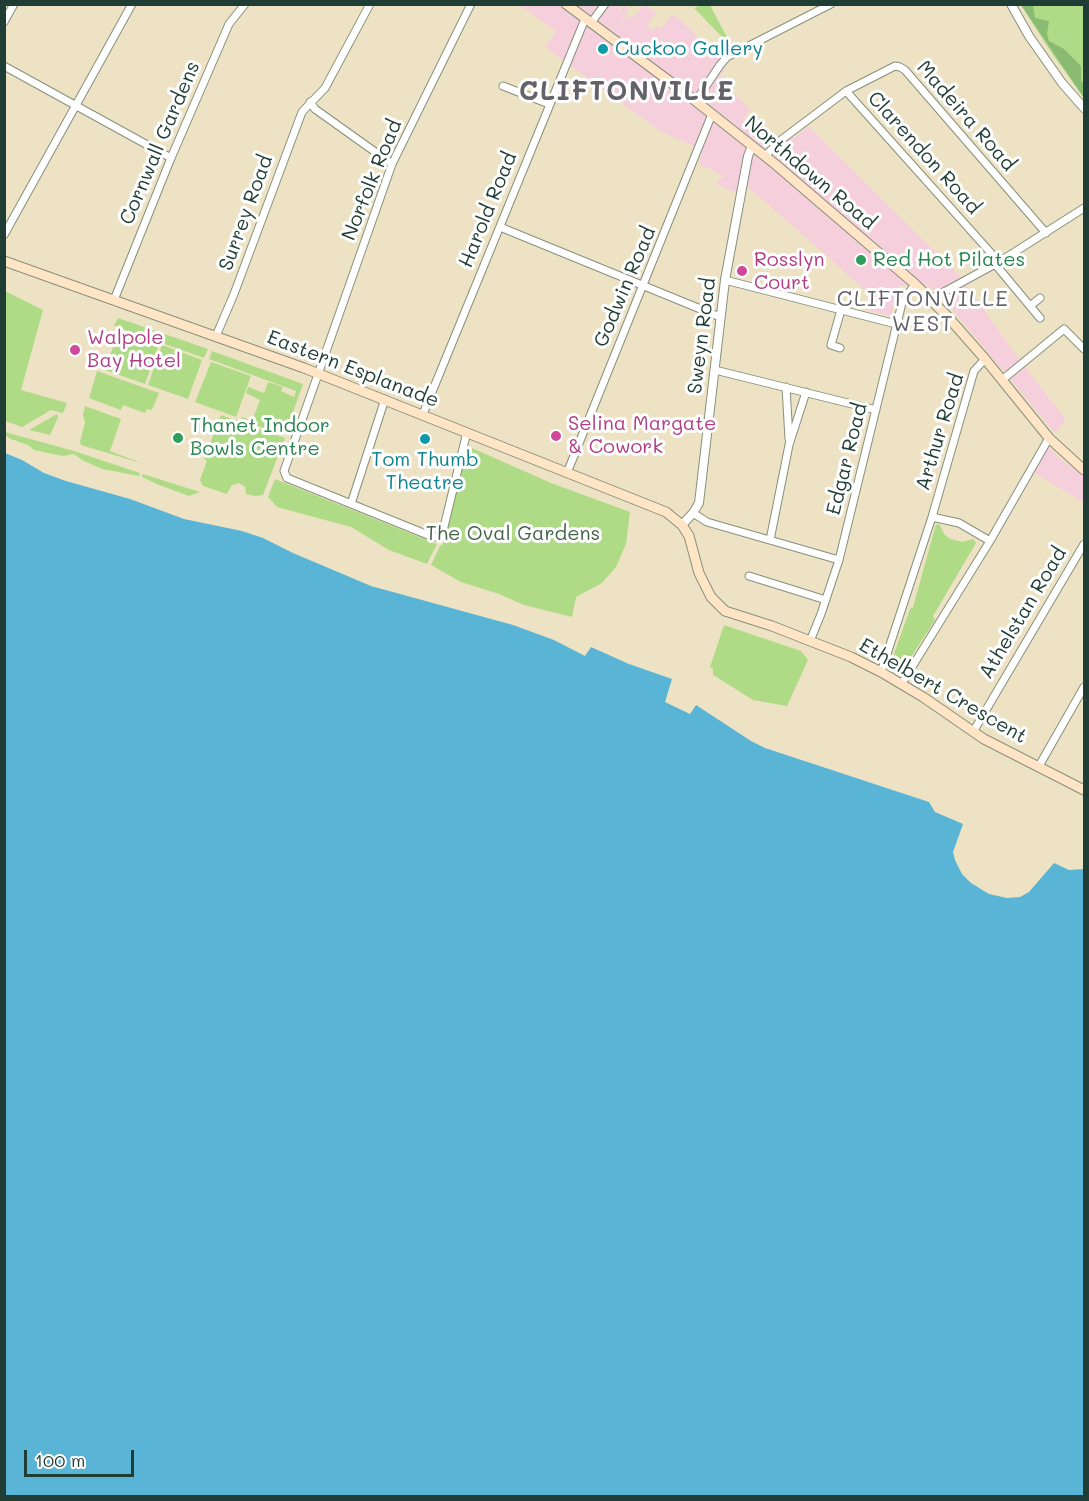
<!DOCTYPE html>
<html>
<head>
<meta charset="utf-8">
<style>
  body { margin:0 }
  #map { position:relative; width:1089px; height:1501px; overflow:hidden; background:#ede3c4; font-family:Mali,sans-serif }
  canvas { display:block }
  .frame { position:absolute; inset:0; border:6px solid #1f3d34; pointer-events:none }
  .scale { position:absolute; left:24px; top:1450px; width:110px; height:27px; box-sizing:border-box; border:3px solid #1f3d34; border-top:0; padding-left:8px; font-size:18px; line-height:21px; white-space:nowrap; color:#1f3d34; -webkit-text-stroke:4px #fff; paint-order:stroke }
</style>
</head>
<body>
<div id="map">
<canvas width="1089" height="1501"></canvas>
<div class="frame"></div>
<div class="scale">100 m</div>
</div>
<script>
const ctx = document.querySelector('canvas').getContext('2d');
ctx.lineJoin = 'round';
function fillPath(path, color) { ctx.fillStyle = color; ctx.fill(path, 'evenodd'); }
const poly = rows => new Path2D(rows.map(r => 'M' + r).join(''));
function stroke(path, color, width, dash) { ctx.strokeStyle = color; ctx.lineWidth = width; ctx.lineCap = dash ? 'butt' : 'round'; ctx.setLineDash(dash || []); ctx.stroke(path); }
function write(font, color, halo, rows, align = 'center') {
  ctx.font = font + ' Mali,sans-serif'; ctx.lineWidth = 6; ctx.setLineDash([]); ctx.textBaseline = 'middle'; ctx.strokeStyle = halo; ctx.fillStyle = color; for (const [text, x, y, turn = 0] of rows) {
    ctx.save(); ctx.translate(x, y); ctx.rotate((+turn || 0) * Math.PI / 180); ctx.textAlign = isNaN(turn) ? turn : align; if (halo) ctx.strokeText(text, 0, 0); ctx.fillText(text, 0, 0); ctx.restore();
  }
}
fillPath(poly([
  [519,5,623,5,618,12,619,13,624,6,629,9,622,23,629,16,633,18,643,5,645,5,656,13,647,25,653,31,656,26,661,29,672,15,677,17,718,56,726,69,720,76,729,83,722,93,730,99,734,94,750,109,744,118,753,125,759,119,764,125,761,129,775,137,795,137,808,126,960,276,1013,351,1066,420,1055,433,946,302,928,285,899,286,891,316,866,310,869,294,802,234,749,188,734,192,716,184,719,178,722,179,723,175,698,164,702,154,691,145,660,131,545,47,556,31],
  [1048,445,1058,457,1084,476,1084,503,1035,473,1034,470]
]), '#f5cfdb');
fillPath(poly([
  [701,5,710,5,732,47,724,50,722,47,727,42,694,8],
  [1021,5,1084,5,1084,98,1049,49],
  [5,291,43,310,21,390,67,403,63,413,51,410,22,427,5,421],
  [118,318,208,349,204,358,114,326],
  [119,330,159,344,145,384,105,370],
  [162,345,202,360,188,399,148,385],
  [212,351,303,384,285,434,280,434,241,420,242,417,252,421,260,400,246,393,248,387,264,393,268,382,283,387,281,391,294,397,296,391,209,359],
  [211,362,251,376,236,417,195,402],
  [97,371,159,393,152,410,147,409,145,413,123,405,121,410,89,398],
  [85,406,121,419,110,451,144,464,81,445,80,442,85,422,83,415],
  [57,414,58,417,50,435,29,430],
  [221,415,285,438,263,495,255,496,246,494,245,487,239,483,232,485,227,494,203,486,200,480,207,461,204,459],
  [5,432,74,451,140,473,139,476,102,469,82,460,74,454,63,456,34,450,28,445,11,439,5,435],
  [472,448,551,483,630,512,626,544,616,567,602,583,576,597,572,617,524,605,499,594,461,582,431,565,440,546,443,544,463,463],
  [143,474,187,488,200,492,189,496,159,485,142,477],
  [275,479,437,544,427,564,389,550,351,527,277,507,268,497],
  [936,524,940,525,944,534,950,539,963,542,973,539,976,543,933,616,935,620,900,674,889,668,910,609,913,607],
  [724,625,801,651,808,660,787,706,753,700,713,675,713,669,710,667]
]), '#afdb86');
fillPath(poly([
  [1021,5,1033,5,1035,18,1049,21,1047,34,1049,41,1064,49,1081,66,1081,81,1084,83,1084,98]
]), '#8bbb73');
fillPath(poly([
  [5,453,22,460,44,473,66,481,130,499,184,519,242,531,263,538,293,553,371,586,513,625,554,640,585,656,591,647,629,664,672,679,665,702,690,714,696,705,751,741,765,748,929,802,935,812,963,824,953,852,955,860,962,874,971,883,989,894,1007,898,1020,897,1029,892,1054,863,1069,870,1084,869,1084,1496,5,1496]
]), '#59b4d6');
const minor = poly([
  [4,22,14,4],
  [591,23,605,4],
  [4,66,171,158],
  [503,86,549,104],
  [846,91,999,262],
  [696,101,720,65,727,57,831,4],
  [310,102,315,109,392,164],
  [765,156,781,140,846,91,895,66,900,67,905,70,1046,233],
  [500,227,720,317],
  [4,235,132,4],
  [995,264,1040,318],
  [725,280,896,324],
  [931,299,999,262,1084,208],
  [114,300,171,158,229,24,245,4],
  [1030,306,1040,298],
  [216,336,234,294,302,112,325,88,370,4],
  [840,348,831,345,841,310],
  [715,370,876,410],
  [1002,380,1064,329,1084,349],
  [786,387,789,439],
  [423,414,585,19],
  [467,432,442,535,438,537,433,537,287,478,284,471,392,164,471,4],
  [567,473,712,114],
  [351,504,385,399],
  [693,513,707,522,839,560],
  [932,517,959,523,990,541],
  [770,540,789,445,806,392],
  [749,576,826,600],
  [810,641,821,614,839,560,902,303,915,284],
  [881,672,932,517,974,371,985,359],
  [902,683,990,541,1049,438],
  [973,732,1084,544],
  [1039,766,1084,687]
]);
const tertiary = poly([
  [1011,4,1029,36,1062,83,1084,108],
  [682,525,693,513,699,503,725,280,748,156,752,146]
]);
const secondary = poly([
  [566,4,688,95,775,164,915,284,948,317,985,359,1049,438,1084,470],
  [4,261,304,368,666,512,682,525,689,536,699,573,711,597,725,611,772,626,851,657,881,672,923,697,984,739,1084,790]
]);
stroke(minor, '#86907c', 9);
stroke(tertiary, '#86907c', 10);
stroke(secondary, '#86907c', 11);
stroke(minor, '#fff', 7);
stroke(tertiary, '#fff', 8);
stroke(secondary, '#ffe4c6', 9);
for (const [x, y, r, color] of [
  [603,49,6,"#0f9aa8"],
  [861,260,6,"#2e9e5b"],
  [742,271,6,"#d1479c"],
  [75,350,6,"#d1479c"],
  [556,436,6,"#d1479c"],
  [178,438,6,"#2e9e5b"],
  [425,439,6,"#0f9aa8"]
]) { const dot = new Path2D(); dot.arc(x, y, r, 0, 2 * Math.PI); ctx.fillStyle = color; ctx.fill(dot); stroke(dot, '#fff', 2); }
write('20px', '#0d838f', '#fff', [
  ["Cuckoo Gallery",615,49],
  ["Tom Thumb",425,460,"center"],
  ["Theatre",425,483,"center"]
], 'left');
write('20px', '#1f3d34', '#fff', [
  ["Madeira Road",966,116,49],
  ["Cornwall Gardens",160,143,-67],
  ["Clarendon Road",924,153,48],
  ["Northdown Road",810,173,40],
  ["Norfolk Road",372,180,-68],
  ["Harold Road",488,210,-68],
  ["Surrey Road",246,213,-70],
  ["Godwin Road",625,287,-67],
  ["Sweyn Road",702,336,-83],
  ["Eastern Esplanade",353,369,21],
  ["Arthur Road",940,432,-73],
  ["Edgar Road",847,459,-76],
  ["Athelstan Road",1023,613,-59],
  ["Ethelbert Crescent",943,691,30]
]);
write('20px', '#b23c85', '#fff', [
  ["Rosslyn",754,260],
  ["Court",754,283],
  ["Walpole",87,338],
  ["Bay Hotel",87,361],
  ["Selina Margate",568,424],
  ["& Cowork",568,447]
], 'left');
write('20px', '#27864d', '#fff', [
  ["Red Hot Pilates",873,260],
  ["Thanet Indoor",190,426],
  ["Bowls Centre",190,449]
], 'left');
write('20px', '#436448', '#fff', [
  ["The Oval Gardens",513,534]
]);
ctx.letterSpacing = '1.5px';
write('22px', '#626268', '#fff', [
  ["CLIFTONVILLE",923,299],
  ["WEST",923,324]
]);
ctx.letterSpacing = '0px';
ctx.letterSpacing = '1.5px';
write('bold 26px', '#626268', '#fff', [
  ["CLIFTONVILLE",627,92]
]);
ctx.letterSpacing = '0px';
</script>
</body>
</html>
